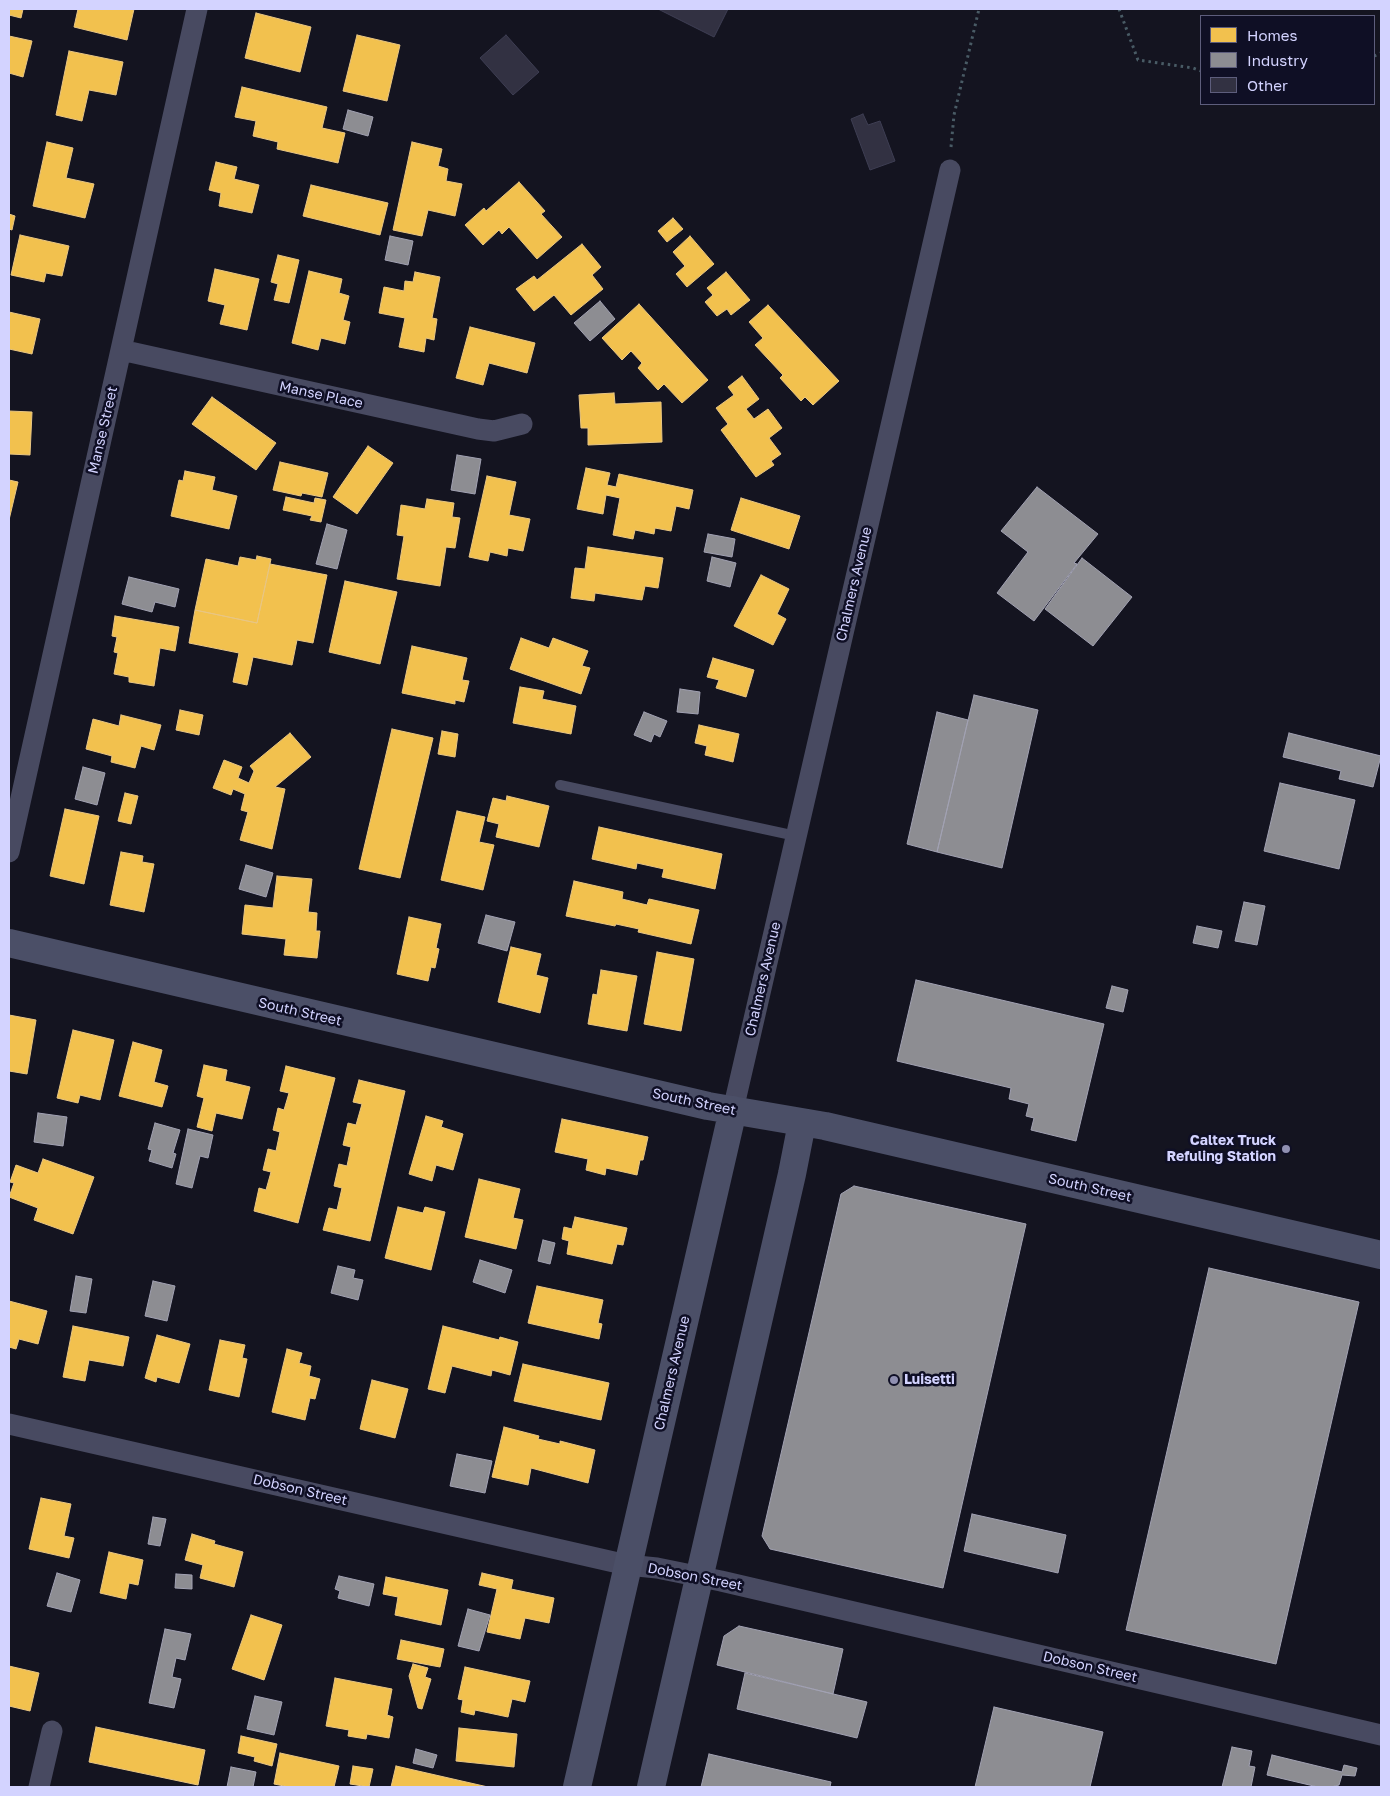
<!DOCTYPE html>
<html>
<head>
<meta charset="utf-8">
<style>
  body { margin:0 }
  #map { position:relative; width:1390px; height:1796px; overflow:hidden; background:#141420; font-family:"Golos Text",sans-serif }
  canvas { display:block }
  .frame { position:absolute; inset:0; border:10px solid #d3d3ff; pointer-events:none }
  .legend { position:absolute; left:1200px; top:15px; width:175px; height:90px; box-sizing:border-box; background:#0f0f25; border:1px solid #5d5d7c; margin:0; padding:6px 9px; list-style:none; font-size:15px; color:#d3d3ff }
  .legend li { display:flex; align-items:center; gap:10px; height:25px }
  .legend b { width:25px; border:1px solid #5d5d7c }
</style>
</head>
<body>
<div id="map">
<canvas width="1390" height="1796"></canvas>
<div class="frame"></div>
<ul class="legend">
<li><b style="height:14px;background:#f2c14e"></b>Homes</li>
<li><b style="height:14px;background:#8d8d92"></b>Industry</li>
<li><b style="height:14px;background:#323142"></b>Other</li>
</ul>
</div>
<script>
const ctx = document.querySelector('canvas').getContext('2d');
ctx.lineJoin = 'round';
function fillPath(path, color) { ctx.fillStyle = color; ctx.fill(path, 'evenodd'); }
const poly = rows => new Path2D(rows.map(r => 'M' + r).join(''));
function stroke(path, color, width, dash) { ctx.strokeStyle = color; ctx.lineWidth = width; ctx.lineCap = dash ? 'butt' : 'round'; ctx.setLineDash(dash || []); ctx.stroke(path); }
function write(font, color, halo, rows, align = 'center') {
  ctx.font = font + ' "Golos Text",sans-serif'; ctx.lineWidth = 5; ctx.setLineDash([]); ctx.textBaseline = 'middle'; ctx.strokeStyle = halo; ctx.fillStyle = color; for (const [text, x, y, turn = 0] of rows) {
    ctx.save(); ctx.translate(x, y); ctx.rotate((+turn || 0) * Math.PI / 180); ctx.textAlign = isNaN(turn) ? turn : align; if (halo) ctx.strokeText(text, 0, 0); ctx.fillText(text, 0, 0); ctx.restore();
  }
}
const homes = poly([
  [9,9,23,9,21,18,9,15,9,9],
  [78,9,134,9,127,40,74,27,78,9],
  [256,13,311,27,300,72,245,58,256,13],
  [357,35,400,45,387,101,343,91,357,35],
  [9,36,32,41,23,77,9,73,9,36],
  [69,51,123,62,116,95,89,90,82,121,56,115,69,51],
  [242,87,327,107,322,128,345,133,338,163,277,149,278,142,253,136,256,121,235,117,242,87],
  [47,142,73,148,66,178,94,184,85,218,33,206,47,142],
  [412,142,442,149,438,166,448,169,446,181,462,184,455,216,428,210,422,236,393,230,412,142],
  [216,162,237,167,234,179,259,185,252,213,219,206,221,193,209,190,216,162],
  [519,182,545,211,541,214,562,237,537,259,509,227,502,234,499,230,483,245,465,225,484,208,486,211,519,182],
  [311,185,388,203,380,235,303,216,311,185],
  [9,214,15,216,12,230,9,229,9,214],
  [673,218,683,229,667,242,658,231,673,218],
  [20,235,69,246,62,276,46,273,44,282,11,275,20,235],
  [690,236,714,264,687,287,676,274,685,266,673,252,690,236],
  [582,244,601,267,592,275,603,289,571,315,554,295,534,311,516,289,534,276,537,280,582,244],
  [278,255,299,260,289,303,274,300,278,284,271,282,278,255],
  [215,269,259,279,247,330,220,324,225,305,208,301,215,269],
  [309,271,342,279,339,293,349,296,343,320,350,322,345,344,321,338,318,350,292,343,309,271],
  [415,272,440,277,432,318,437,319,434,340,426,338,424,352,399,347,405,318,379,313,384,287,404,291,405,281,413,282,415,272],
  [726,272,750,300,731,315,727,309,717,316,705,302,713,295,707,288,726,272],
  [639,304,708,380,682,403,664,384,658,390,638,368,642,363,631,351,622,360,602,338,639,304],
  [768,305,839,381,813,405,805,397,801,401,780,378,783,375,755,345,763,338,749,322,768,305],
  [9,312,40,319,32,354,9,349,9,312],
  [470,327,535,343,527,373,489,363,483,385,456,378,470,327],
  [742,376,759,399,746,409,754,419,768,409,782,428,769,438,781,454,771,461,774,465,756,477,721,430,728,424,716,408,734,395,728,387,742,376],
  [614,393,615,404,661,402,662,442,588,445,588,428,581,428,579,395,614,393],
  [212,397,276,443,256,470,192,424,212,397],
  [9,411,32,412,30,455,9,454,9,411],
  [368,446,393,463,357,514,333,497,368,446],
  [280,462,328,473,322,497,302,493,301,496,273,490,280,462],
  [586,468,610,473,607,485,616,487,619,474,693,490,689,509,676,506,671,531,655,528,654,534,635,530,633,539,613,535,620,498,606,495,603,514,577,509,586,468],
  [185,471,215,477,212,490,237,496,229,529,171,516,179,480,183,481,185,471],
  [487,476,516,482,509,515,530,519,523,551,508,548,507,556,490,552,488,561,469,557,487,476],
  [9,480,18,482,9,520,9,480],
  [286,497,314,503,315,498,326,500,321,522,310,520,312,516,283,510,286,497],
  [741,498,800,516,789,549,731,530,741,498],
  [427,499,454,503,452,517,460,518,455,548,446,547,440,586,397,579,404,536,397,535,401,505,425,509,427,499],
  [588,547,663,558,658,588,645,586,642,600,595,593,594,601,571,598,575,568,585,569,588,547],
  [257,556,271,559,257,623,195,610,206,559,238,566,240,557,256,560,257,556],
  [270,564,327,575,313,643,297,640,292,665,253,657,247,685,233,682,239,653,189,643,195,610,257,623,270,564],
  [761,575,789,589,777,614,786,619,773,645,734,626,761,575],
  [345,581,397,592,380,664,329,652,345,581],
  [115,616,179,627,175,651,160,648,154,686,129,682,129,677,114,674,118,653,114,652,117,637,112,636,115,616],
  [521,638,549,648,553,638,588,651,582,666,590,668,581,694,510,669,521,638],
  [412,646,467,658,462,680,469,681,464,702,455,700,455,704,402,693,412,646],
  [713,658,754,670,746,697,716,688,719,680,707,677,713,658],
  [520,687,544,691,542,699,576,706,571,734,513,723,520,687],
  [180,710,203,715,199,735,176,730,180,710],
  [121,715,161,725,154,750,141,746,135,768,111,762,112,756,86,749,93,719,119,726,121,715],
  [699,725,739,734,733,762,705,755,707,746,695,743,699,725],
  [392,729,433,738,400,878,359,869,392,729],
  [442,731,458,734,455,757,438,754,442,731],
  [290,733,311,757,275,787,285,789,272,849,240,840,248,812,241,810,245,794,233,789,231,795,213,788,224,760,242,767,238,778,249,783,254,771,250,766,290,733],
  [125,793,138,796,131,824,118,821,125,793],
  [507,796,549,806,539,847,496,837,499,824,487,821,493,798,506,801,507,796],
  [65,809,99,816,84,884,50,876,65,809],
  [457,811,485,817,479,842,494,845,483,890,441,880,457,811],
  [599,827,722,854,715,889,662,877,664,869,637,863,636,869,592,859,599,827],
  [121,852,143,856,142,862,154,864,144,912,110,905,121,852],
  [277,876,312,879,308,912,317,913,316,931,320,931,317,958,284,955,286,939,242,934,245,905,273,908,277,876],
  [574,881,623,892,622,899,647,905,649,899,699,910,691,944,638,932,639,929,616,924,615,926,566,916,574,881],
  [409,917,441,924,436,948,439,949,435,968,431,967,428,981,397,974,409,917],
  [511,947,541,954,536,975,548,978,540,1013,498,1002,511,947],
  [657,952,694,959,681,1031,644,1024,657,952],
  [601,970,637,976,627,1031,588,1024,593,994,597,995,601,970],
  [9,1015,36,1020,27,1074,9,1071,9,1015],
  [73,1030,114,1040,100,1100,80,1095,78,1103,57,1098,73,1030],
  [133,1042,162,1050,154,1082,168,1086,162,1107,119,1096,133,1042],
  [204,1065,227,1070,225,1081,250,1087,242,1119,216,1113,212,1131,197,1127,204,1098,197,1096,204,1065],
  [286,1066,335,1078,298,1223,254,1211,259,1188,266,1190,271,1172,263,1170,268,1149,276,1151,280,1132,273,1130,278,1108,284,1110,289,1093,280,1091,286,1066],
  [359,1080,405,1091,370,1241,323,1230,329,1208,337,1210,342,1188,334,1186,339,1164,347,1166,351,1147,343,1145,348,1123,356,1125,362,1104,353,1102,359,1080],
  [426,1116,443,1121,441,1127,463,1134,453,1170,436,1165,432,1181,409,1174,426,1116],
  [562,1119,648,1137,643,1160,640,1160,637,1175,606,1168,605,1175,586,1170,588,1159,555,1152,562,1119],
  [43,1159,94,1177,73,1234,34,1220,38,1208,9,1197,14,1183,10,1182,16,1165,38,1173,43,1159],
  [479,1179,520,1189,513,1218,523,1220,516,1249,465,1237,479,1179],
  [398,1207,423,1213,425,1207,445,1212,431,1270,385,1258,398,1207],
  [575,1217,627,1228,623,1245,617,1244,612,1264,567,1254,569,1241,562,1239,564,1227,572,1229,575,1217],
  [537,1286,603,1300,598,1323,602,1324,599,1339,528,1323,537,1286],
  [9,1301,47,1311,38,1344,19,1339,16,1349,9,1347,9,1301],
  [73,1326,129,1337,123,1366,89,1360,85,1381,63,1377,73,1326],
  [443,1326,499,1340,500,1337,518,1342,510,1375,492,1370,491,1376,452,1366,445,1393,428,1389,443,1326],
  [157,1335,190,1344,179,1383,157,1377,156,1382,145,1378,157,1335],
  [220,1340,245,1345,242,1358,247,1359,239,1397,209,1390,220,1340],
  [287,1349,302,1353,299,1363,311,1366,309,1376,320,1379,315,1399,310,1398,305,1420,272,1412,287,1349],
  [523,1364,609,1383,601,1420,514,1401,523,1364],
  [372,1380,408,1389,395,1438,360,1429,372,1380],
  [504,1427,539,1436,538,1439,560,1444,560,1441,595,1450,588,1483,531,1468,528,1485,492,1477,504,1427],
  [41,1498,71,1504,64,1536,74,1538,69,1558,29,1549,41,1498],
  [192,1534,215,1541,214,1544,243,1552,234,1587,200,1578,203,1565,185,1560,192,1534],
  [109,1552,143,1560,138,1585,129,1583,126,1599,100,1593,109,1552],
  [482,1573,513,1580,511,1589,554,1598,549,1623,525,1618,520,1639,487,1632,497,1589,479,1585,482,1573],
  [386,1577,448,1590,441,1625,395,1615,398,1597,383,1594,386,1577],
  [251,1615,282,1625,264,1680,232,1669,251,1615],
  [401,1640,444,1649,440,1667,397,1659,401,1640],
  [413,1664,428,1668,425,1677,431,1679,422,1709,418,1708,409,1676,413,1664],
  [9,1666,39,1673,30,1711,9,1706,9,1666],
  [465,1667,530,1681,525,1702,512,1699,508,1717,475,1710,474,1715,461,1712,463,1700,458,1699,465,1667],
  [335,1678,392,1689,387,1715,393,1717,389,1738,367,1734,366,1739,348,1736,349,1730,326,1726,335,1678],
  [96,1727,205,1750,198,1785,89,1762,96,1727],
  [459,1728,517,1734,514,1767,456,1761,459,1728],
  [241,1736,277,1744,272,1766,254,1761,255,1757,238,1753,241,1736],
  [280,1753,339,1766,334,1787,289,1787,274,1784,280,1753],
  [353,1766,373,1769,369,1787,350,1784,353,1766],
  [396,1766,488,1787,391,1787,396,1766]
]);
fillPath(homes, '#f2c14e');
stroke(homes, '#e9c683', 1);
const industry = poly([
  [348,110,373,117,368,136,343,129,348,110],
  [390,236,413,241,408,265,385,260,390,236],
  [600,301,615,319,590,341,574,323,600,301],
  [457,455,481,459,475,494,451,490,457,455],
  [1037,487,1098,534,1074,563,1077,564,1034,621,997,593,1028,552,1001,531,1037,487],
  [327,524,347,530,337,569,316,564,327,524],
  [708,534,735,539,732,557,704,552,708,534],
  [712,557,736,563,730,587,707,581,712,557],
  [1082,558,1132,597,1093,646,1045,609,1082,558],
  [129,577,179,589,175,607,155,602,152,612,122,604,129,577],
  [680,689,700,692,698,714,677,712,680,689],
  [974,695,1038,710,1002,868,937,852,974,695],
  [644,712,667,721,660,737,654,734,651,742,634,735,644,712],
  [937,712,968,720,937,852,907,844,937,712],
  [1289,733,1381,756,1373,787,1339,779,1341,771,1283,757,1289,733],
  [83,767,105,773,97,805,75,799,83,767],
  [1280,783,1355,800,1339,869,1264,851,1280,783],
  [246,865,273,873,266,897,239,889,246,865],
  [1244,902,1265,906,1257,945,1235,941,1244,902],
  [486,915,515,922,507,951,478,943,486,915],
  [1197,926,1222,931,1218,948,1193,943,1197,926],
  [916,980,1104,1024,1076,1141,1031,1130,1034,1118,1026,1116,1029,1104,1009,1099,1011,1088,897,1061,916,980],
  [1112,986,1128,990,1123,1012,1106,1008,1112,986],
  [38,1113,67,1117,63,1146,34,1142,38,1113],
  [155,1123,180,1130,173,1153,176,1154,172,1168,149,1161,152,1150,148,1149,155,1123],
  [188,1129,213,1135,208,1158,200,1156,192,1188,176,1184,188,1129],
  [854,1186,1026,1224,943,1588,770,1549,762,1536,841,1194,854,1186],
  [543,1240,555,1243,550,1264,538,1261,543,1240],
  [480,1260,512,1270,505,1293,473,1282,480,1260],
  [338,1266,355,1270,353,1278,363,1280,358,1300,331,1293,338,1266],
  [1209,1268,1359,1302,1276,1664,1126,1630,1209,1268],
  [76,1276,92,1279,86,1313,70,1311,76,1276],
  [153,1281,175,1286,167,1321,145,1316,153,1281],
  [457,1454,492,1461,485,1493,450,1486,457,1454],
  [972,1514,1066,1535,1058,1573,964,1551,972,1514],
  [153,1517,166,1519,160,1546,148,1544,153,1517],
  [57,1573,80,1580,71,1612,47,1606,57,1573],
  [176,1574,192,1575,192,1589,175,1588,176,1574],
  [339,1576,374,1584,369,1606,338,1598,340,1591,335,1589,339,1576],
  [468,1609,490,1615,479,1651,458,1646,468,1609],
  [739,1626,843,1649,833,1694,717,1665,724,1636,739,1626],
  [165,1629,191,1634,185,1660,176,1658,172,1677,181,1679,174,1708,149,1703,165,1629],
  [745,1673,867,1702,857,1738,737,1709,745,1673],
  [255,1696,282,1702,274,1735,247,1729,255,1696],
  [994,1707,1103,1732,1090,1787,975,1787,994,1707],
  [1232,1747,1252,1751,1249,1766,1255,1767,1251,1787,1222,1787,1232,1747],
  [416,1749,437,1755,433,1768,413,1763,416,1749],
  [709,1754,831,1782,830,1787,701,1787,709,1754],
  [1272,1755,1342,1772,1344,1765,1357,1768,1355,1776,1342,1775,1339,1785,1331,1787,1318,1787,1267,1775,1272,1755],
  [231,1767,256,1772,253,1787,227,1787,231,1767]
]);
fillPath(industry, '#8d8d92');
stroke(industry, '#a2a2b3', 1);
const building = poly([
  [658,9,728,9,714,37,658,9],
  [506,35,539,72,513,95,480,58,506,35],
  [863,114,868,125,880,121,895,161,870,170,851,119,863,114]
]);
fillPath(building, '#323142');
stroke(building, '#3e3e53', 1);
stroke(poly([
  [1119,9,1138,60,1193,68,1201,71],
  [1374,56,1381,53],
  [951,147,954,115,979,9]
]), '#495b65', 3, [2.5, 4]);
stroke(poly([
  [560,785,796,836]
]), '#484a61', 10);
stroke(poly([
  [121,350,478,429,494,431,522,424],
  [9,852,197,9],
  [733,1110,950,170],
  [9,1424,627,1565,657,1568,721,1581,1381,1735],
  [39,1787,52,1731]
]), '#484a61', 21);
stroke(poly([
  [9,943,584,1077,708,1106,825,1126,1381,1255],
  [577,1787,733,1110],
  [651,1787,792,1174,802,1123]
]), '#4b4f67', 28);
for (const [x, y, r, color] of [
  [1286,1149,5,"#9090b1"],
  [894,1380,5,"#9090b1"]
]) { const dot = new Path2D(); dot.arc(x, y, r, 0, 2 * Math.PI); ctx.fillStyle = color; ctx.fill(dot); stroke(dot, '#0f0f25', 2); }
write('14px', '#d3d3ff', '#0f0f25', [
  ["Manse Place",321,395,12],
  ["Manse Street",103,430,-77],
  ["Chalmers Avenue",854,584,-77],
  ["Chalmers Avenue",763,979,-77],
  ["South Street",300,1012,13],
  ["South Street",694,1102,12],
  ["South Street",1090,1188,13],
  ["Chalmers Avenue",672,1373,-77],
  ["Dobson Street",300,1490,13],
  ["Dobson Street",695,1577,11],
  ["Dobson Street",1090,1667,13]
]);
write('bold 14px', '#d3d3ff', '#0f0f25', [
  ["Caltex Truck",1276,1141],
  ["Refuling Station",1276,1157],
  ["Luisetti",904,1380,"left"]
], 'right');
</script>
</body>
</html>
